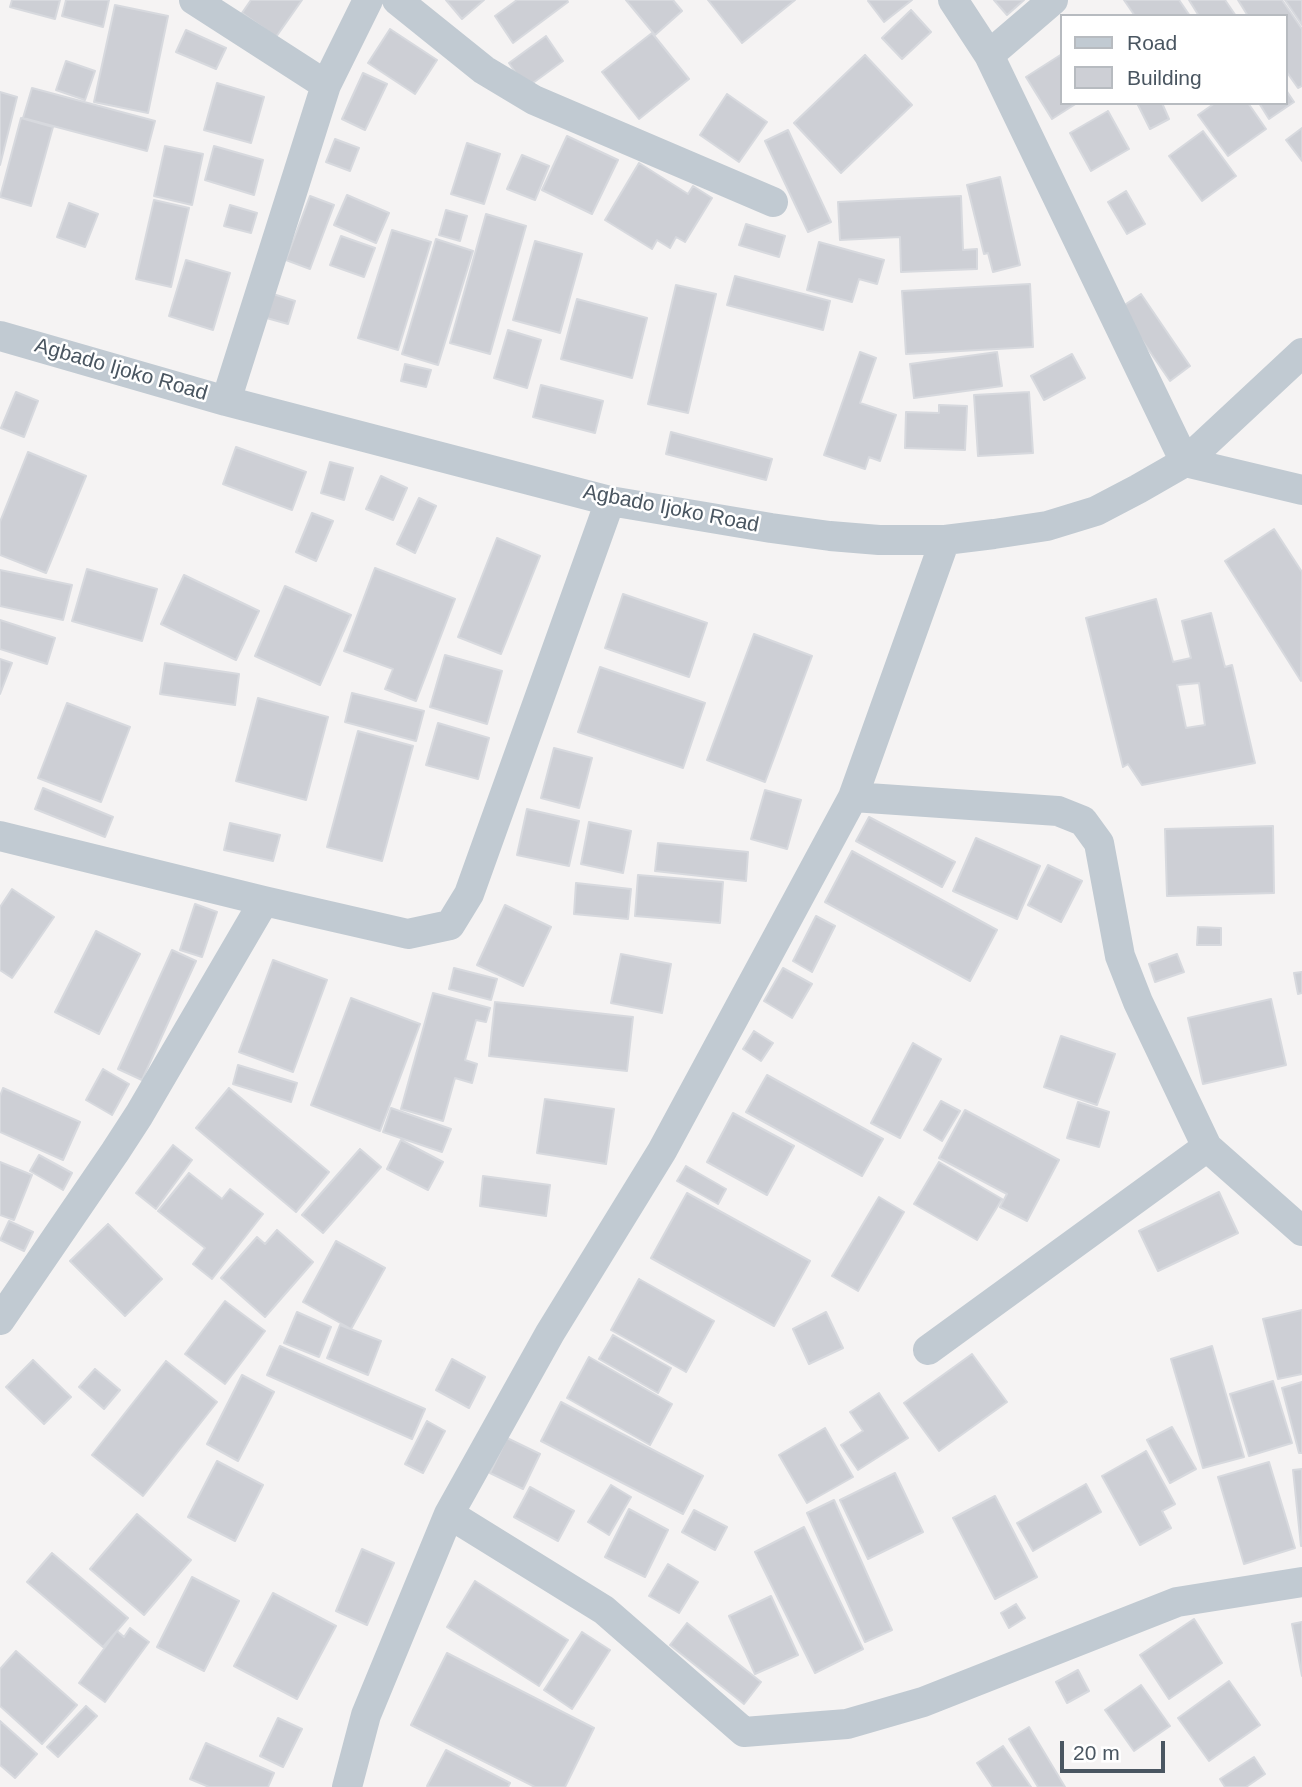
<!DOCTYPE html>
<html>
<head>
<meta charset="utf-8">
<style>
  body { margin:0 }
  #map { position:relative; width:1302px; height:1787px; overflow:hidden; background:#f5f3f3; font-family:Helvetica,sans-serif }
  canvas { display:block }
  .legend { position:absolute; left:1060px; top:14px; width:228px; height:91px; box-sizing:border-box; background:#fff; border:2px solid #b7bbc0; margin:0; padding:9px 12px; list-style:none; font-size:21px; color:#4a5661 }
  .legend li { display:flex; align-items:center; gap:14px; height:35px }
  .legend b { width:35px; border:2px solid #b7bbc0 }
  .scale { position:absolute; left:1060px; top:1741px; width:105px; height:32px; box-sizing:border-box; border:4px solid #4a5661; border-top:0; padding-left:9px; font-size:21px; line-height:24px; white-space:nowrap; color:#4a5661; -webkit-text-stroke:5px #fff; paint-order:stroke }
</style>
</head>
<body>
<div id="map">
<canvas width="1302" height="1787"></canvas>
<ul class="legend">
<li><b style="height:9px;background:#c1cad2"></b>Road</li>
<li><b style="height:19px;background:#cdcfd5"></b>Building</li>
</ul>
<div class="scale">20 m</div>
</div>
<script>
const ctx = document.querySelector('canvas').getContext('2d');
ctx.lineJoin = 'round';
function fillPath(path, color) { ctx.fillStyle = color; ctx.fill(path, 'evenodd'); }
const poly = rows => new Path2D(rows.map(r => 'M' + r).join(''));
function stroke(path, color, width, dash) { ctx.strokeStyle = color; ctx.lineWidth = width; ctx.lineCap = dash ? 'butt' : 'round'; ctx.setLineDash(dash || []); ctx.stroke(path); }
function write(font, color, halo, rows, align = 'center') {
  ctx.font = font + ' Helvetica,sans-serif'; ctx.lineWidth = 5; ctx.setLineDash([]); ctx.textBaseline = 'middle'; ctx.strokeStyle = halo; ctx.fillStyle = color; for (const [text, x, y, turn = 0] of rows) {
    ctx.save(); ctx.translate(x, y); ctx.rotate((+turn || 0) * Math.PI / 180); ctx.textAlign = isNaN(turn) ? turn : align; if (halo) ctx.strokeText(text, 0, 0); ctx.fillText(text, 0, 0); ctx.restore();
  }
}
const building = poly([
  [12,0,60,0,55,19,10,7,12,0],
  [66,0,109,0,103,27,62,16,66,0],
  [251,0,302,0,276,37,242,13,251,0],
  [446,0,484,0,462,19,446,0],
  [517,0,567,0,568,2,513,43,495,16,517,0],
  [626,0,673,0,682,11,655,35,626,0],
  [708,0,795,0,742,43,708,0],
  [869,0,912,0,884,22,868,1,869,0],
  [994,0,1024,0,1007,15,994,0],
  [1124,0,1179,0,1190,16,1135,16,1124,0],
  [1189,0,1225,0,1236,16,1199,16,1189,0],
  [1238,0,1282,0,1302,29,1302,86,1298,88,1286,71,1286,16,1248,16,1238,0],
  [1285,0,1302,0,1302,25,1285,0],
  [115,5,168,16,148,113,94,102,115,5],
  [911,10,931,32,902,59,882,38,911,10],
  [390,29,437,60,415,94,368,63,390,29],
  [186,30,226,48,216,69,176,52,186,30],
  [652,33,689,79,639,119,602,72,652,33],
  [546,36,563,61,526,88,509,63,546,36],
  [1062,54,1062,103,1077,103,1052,119,1026,77,1062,54],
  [865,55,912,105,841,173,794,123,865,55],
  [66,61,95,71,85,100,56,90,66,61],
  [363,73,387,84,365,130,342,119,363,73],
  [217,83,264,97,251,143,204,130,217,83],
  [32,88,155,121,147,151,23,118,32,88],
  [1286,90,1294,102,1269,119,1259,103,1286,103,1286,90],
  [0,92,17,97,0,165,0,92],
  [727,94,767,122,739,162,700,135,727,94],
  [1137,103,1162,103,1169,119,1150,129,1137,103],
  [1215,103,1248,103,1266,129,1228,156,1198,115,1215,103],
  [1108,111,1129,149,1091,171,1070,133,1108,111],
  [21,118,53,127,31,206,0,197,21,118],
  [1302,128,1302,161,1286,140,1302,128],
  [788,130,831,222,808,232,765,141,788,130],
  [1203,131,1236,176,1202,201,1169,156,1203,131],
  [567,136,618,160,592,214,542,190,567,136],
  [335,139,359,148,350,171,326,162,335,139],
  [467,143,500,154,484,204,451,194,467,143],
  [165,146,203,154,192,205,154,196,165,146],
  [214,146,263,160,254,195,205,180,214,146],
  [522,155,549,166,535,200,507,189,522,155],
  [639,163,688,194,693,186,712,198,685,242,676,237,670,248,657,240,652,249,605,220,639,163],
  [1000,177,1020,265,993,272,988,253,984,254,967,185,1000,177],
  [1126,191,1145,224,1127,234,1108,202,1126,191],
  [347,195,389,213,376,243,334,225,347,195],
  [310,196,334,205,310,269,286,260,310,196],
  [961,196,963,250,977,249,977,269,901,272,900,237,840,240,838,202,961,196],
  [154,200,189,208,171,287,136,279,154,200],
  [69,203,98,214,85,247,57,237,69,203],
  [230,205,257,213,251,233,224,226,230,205],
  [446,210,467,216,460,241,439,235,446,210],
  [486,214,526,226,490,354,450,343,486,214],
  [746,224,785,236,779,257,739,245,746,224],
  [392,230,431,242,398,350,358,338,392,230],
  [341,236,375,248,364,277,330,265,341,236],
  [436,239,473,251,438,365,402,354,436,239],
  [535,241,582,254,560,333,513,320,535,241],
  [819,242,884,260,877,284,859,279,852,302,807,290,819,242],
  [186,260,230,273,213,330,169,316,186,260],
  [735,276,830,301,823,330,727,305,735,276],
  [1030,284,1033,347,906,354,902,291,1030,284],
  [676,285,716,294,688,413,648,404,676,285],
  [270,293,295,301,288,324,263,317,270,293],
  [1141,294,1190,366,1170,381,1120,308,1141,294],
  [577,299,647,318,632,378,561,359,577,299],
  [508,330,541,340,527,388,494,378,508,330],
  [860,352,876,358,860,403,896,415,880,461,869,457,865,469,824,455,860,352],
  [997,352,1002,386,914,398,910,364,997,352],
  [1072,354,1085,378,1044,400,1031,376,1072,354],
  [405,364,431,370,426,387,401,381,405,364],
  [541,385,603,401,595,433,533,417,541,385],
  [16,392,38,401,24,437,1,428,16,392],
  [1029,392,1033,453,978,456,974,395,1029,392],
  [939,405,967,406,965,450,905,448,906,412,939,413,939,405],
  [671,432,772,459,766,480,666,454,671,432],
  [236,447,306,472,292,510,223,484,236,447],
  [28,452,86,476,46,573,0,555,0,522,28,452],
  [330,462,353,468,344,500,321,493,330,462],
  [381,476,407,488,393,520,366,509,381,476],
  [419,498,436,506,415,553,397,544,419,498],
  [312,513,333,521,316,561,296,552,312,513],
  [1274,529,1302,572,1301,681,1225,561,1274,529],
  [497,538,540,556,501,654,458,637,497,538],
  [375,568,455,599,416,701,385,689,393,669,344,651,375,568],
  [87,569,157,589,142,641,72,621,87,569],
  [0,570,72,585,63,620,0,606,0,570],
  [184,575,259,611,236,660,161,624,184,575],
  [285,586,351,615,320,685,255,656,285,586],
  [623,594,707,623,689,677,605,648,623,594],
  [1156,599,1173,662,1191,658,1182,621,1211,613,1225,667,1232,665,1255,763,1142,785,1128,764,1123,767,1086,618,1156,599],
  [1199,683,1205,725,1186,728,1177,685,1199,683],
  [0,620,55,638,47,664,0,649,0,620],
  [754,634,812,656,765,782,707,760,754,634],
  [445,655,502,671,487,724,430,707,445,655],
  [0,659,12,663,0,694,0,659],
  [165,663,239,674,235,705,160,694,165,663],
  [600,667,705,703,683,768,578,732,600,667],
  [352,693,424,711,416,741,345,722,352,693],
  [258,698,328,717,306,800,236,781,258,698],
  [67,703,130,727,101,802,38,778,67,703],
  [438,723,489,738,478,779,426,765,438,723],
  [358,731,413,746,382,861,327,847,358,731],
  [554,748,592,758,579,808,541,798,554,748],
  [43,788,113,817,105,837,35,809,43,788],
  [765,790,801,800,787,849,751,839,765,790],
  [527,809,579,821,569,866,517,855,527,809],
  [869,817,955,862,942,887,856,841,869,817],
  [589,822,631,831,623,873,581,864,589,822],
  [230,823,280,835,273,861,224,850,230,823],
  [1273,826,1274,893,1167,896,1165,829,1273,826],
  [976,838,1040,866,1017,919,953,891,976,838],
  [658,843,748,852,746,881,655,871,658,843],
  [852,851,997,930,970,981,825,902,852,851],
  [1048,865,1082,881,1061,922,1028,905,1048,865],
  [638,875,723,882,720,923,635,916,638,875],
  [576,883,631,889,628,919,574,914,576,883],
  [12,889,54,917,12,978,0,970,0,907,12,889],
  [195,904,217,912,202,957,180,950,195,904],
  [505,905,551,927,523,986,477,965,505,905],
  [816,916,835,926,812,972,793,961,816,916],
  [1198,927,1221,928,1221,945,1197,945,1198,927],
  [96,931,140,954,99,1034,55,1012,96,931],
  [172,950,196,961,142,1080,118,1069,172,950],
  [621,954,671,964,662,1013,611,1003,621,954],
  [1177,954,1184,972,1155,982,1149,964,1177,954],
  [273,960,327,980,293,1072,239,1052,273,960],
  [454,968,497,979,491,1000,449,989,454,968],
  [783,968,812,984,792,1018,764,1001,783,968],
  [1302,972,1302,993,1298,994,1294,973,1302,972],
  [433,993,490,1008,486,1022,476,1020,465,1060,477,1064,472,1083,455,1078,443,1121,401,1109,433,993],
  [351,998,420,1024,380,1131,311,1105,351,998],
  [1271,999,1286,1065,1203,1084,1188,1018,1271,999],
  [495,1002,633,1017,627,1071,489,1056,495,1002],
  [754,1031,773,1043,761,1061,743,1049,754,1031],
  [1061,1036,1115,1054,1097,1105,1044,1087,1061,1036],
  [913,1043,941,1059,900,1138,871,1123,913,1043],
  [238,1065,297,1083,291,1102,233,1084,238,1065],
  [103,1069,129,1084,112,1115,86,1100,103,1069],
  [767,1075,883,1139,862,1176,746,1112,767,1075],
  [3,1088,80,1122,63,1160,0,1132,0,1096,3,1088],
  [229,1088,329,1172,296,1212,196,1128,229,1088],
  [545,1099,614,1109,606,1164,537,1153,545,1099],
  [941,1101,960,1111,942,1141,924,1130,941,1101],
  [1078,1102,1109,1112,1099,1147,1067,1138,1078,1102],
  [391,1108,451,1129,442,1152,383,1132,391,1108],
  [965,1110,1059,1160,1027,1221,1000,1207,1007,1194,939,1158,965,1110],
  [733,1113,794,1146,767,1195,707,1162,733,1113],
  [401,1140,443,1162,428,1190,387,1169,401,1140],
  [173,1145,192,1160,156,1209,136,1193,173,1145],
  [360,1149,381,1167,323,1233,302,1215,360,1149],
  [39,1155,72,1173,63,1190,30,1171,39,1155],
  [0,1162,32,1175,14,1220,0,1215,0,1162],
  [939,1162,1002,1199,977,1240,914,1204,939,1162],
  [686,1166,726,1189,718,1204,677,1181,686,1166],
  [189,1173,222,1199,230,1189,263,1214,212,1279,193,1264,205,1248,158,1211,189,1173],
  [483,1176,550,1185,546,1216,480,1206,483,1176],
  [1219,1192,1238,1233,1158,1271,1139,1231,1219,1192],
  [687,1193,810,1261,774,1326,651,1258,687,1193],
  [879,1197,904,1212,858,1291,832,1276,879,1197],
  [9,1221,33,1232,24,1251,0,1240,9,1221],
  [108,1224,162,1279,125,1316,70,1261,108,1224],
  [277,1230,313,1262,265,1317,221,1278,257,1237,265,1244,277,1230],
  [336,1241,385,1268,351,1329,303,1302,336,1241],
  [639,1279,714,1321,686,1372,611,1330,639,1279],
  [225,1301,265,1331,225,1384,185,1354,225,1301],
  [1302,1310,1302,1374,1278,1379,1263,1319,1302,1310],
  [297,1312,331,1327,319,1357,284,1343,297,1312],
  [826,1312,843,1348,809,1364,793,1329,826,1312],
  [340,1325,381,1341,368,1375,327,1358,340,1325],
  [613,1335,671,1368,658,1393,599,1359,613,1335],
  [280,1346,425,1409,412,1439,267,1375,280,1346],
  [1212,1346,1244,1457,1203,1468,1171,1359,1212,1346],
  [972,1354,1007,1402,939,1451,904,1403,972,1354],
  [589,1357,672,1404,650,1445,567,1398,589,1357],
  [452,1359,485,1377,469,1408,436,1390,452,1359],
  [33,1360,71,1397,44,1424,6,1387,33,1360],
  [166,1361,217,1402,143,1496,92,1455,166,1361],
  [95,1369,120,1390,104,1409,79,1387,95,1369],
  [242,1375,274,1392,238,1461,207,1444,242,1375],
  [1273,1381,1292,1443,1249,1456,1230,1394,1273,1381],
  [1302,1382,1302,1453,1299,1453,1282,1388,1302,1382],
  [879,1393,908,1438,858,1470,841,1445,863,1431,850,1412,879,1393],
  [561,1402,703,1476,683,1514,541,1441,561,1402],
  [427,1421,445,1431,423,1473,405,1464,427,1421],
  [1172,1427,1196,1469,1170,1483,1147,1440,1172,1427],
  [825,1428,853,1477,807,1503,779,1455,825,1428],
  [507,1438,540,1454,523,1489,490,1473,507,1438],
  [1146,1451,1175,1504,1162,1511,1171,1528,1140,1545,1102,1476,1146,1451],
  [217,1461,263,1485,235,1541,188,1517,217,1461],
  [1269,1462,1295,1548,1244,1564,1218,1477,1269,1462],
  [1302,1469,1302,1546,1301,1546,1293,1470,1302,1469],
  [895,1473,923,1532,868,1559,840,1500,895,1473],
  [1086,1484,1101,1512,1033,1551,1017,1523,1086,1484],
  [611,1485,631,1497,609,1535,588,1522,611,1485],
  [530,1487,574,1511,558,1541,514,1517,530,1487],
  [995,1496,1037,1577,995,1599,953,1518,995,1496],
  [834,1500,892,1630,865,1642,807,1513,834,1500],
  [629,1509,668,1530,645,1577,605,1557,629,1509],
  [694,1510,727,1527,715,1550,682,1532,694,1510],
  [137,1514,191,1560,144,1615,90,1569,137,1514],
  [804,1527,863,1649,815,1673,755,1552,804,1527],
  [362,1549,394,1563,367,1625,336,1611,362,1549],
  [52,1553,128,1618,103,1647,27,1582,52,1553],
  [668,1564,698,1582,679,1613,649,1596,668,1564],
  [192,1577,239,1601,204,1671,157,1647,192,1577],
  [475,1581,568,1640,539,1686,447,1627,475,1581],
  [273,1593,336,1626,297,1699,234,1666,273,1593],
  [771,1596,798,1655,755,1674,729,1616,771,1596],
  [1016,1604,1025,1618,1009,1628,1001,1613,1016,1604],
  [1194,1619,1222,1663,1169,1699,1140,1655,1194,1619],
  [1302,1622,1302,1676,1292,1624,1302,1622],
  [687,1623,761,1682,744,1704,670,1645,687,1623],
  [130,1628,149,1642,105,1702,79,1683,117,1631,124,1637,130,1628],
  [582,1632,610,1650,572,1709,544,1690,582,1632],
  [16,1651,77,1705,42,1744,0,1706,0,1669,16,1651],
  [447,1653,594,1728,565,1787,535,1787,411,1725,447,1653],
  [1078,1670,1089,1691,1067,1703,1056,1682,1078,1670],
  [1229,1681,1260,1725,1209,1761,1178,1718,1229,1681],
  [1141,1685,1170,1726,1134,1751,1105,1710,1141,1685],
  [86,1706,97,1716,58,1757,47,1747,86,1706],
  [278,1718,302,1729,283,1767,260,1756,278,1718],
  [0,1721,37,1754,15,1778,0,1765,0,1721],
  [1029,1727,1065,1787,1038,1787,1009,1739,1029,1727],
  [206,1743,274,1773,268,1787,209,1787,190,1779,206,1743],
  [1003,1746,1031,1787,993,1787,977,1763,1003,1746],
  [446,1750,510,1783,508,1787,430,1787,427,1786,446,1750],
  [1254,1757,1265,1774,1246,1787,1225,1787,1220,1779,1254,1757]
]);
fillPath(building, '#cdcfd5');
stroke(building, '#d7d9de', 2);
stroke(poly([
  [194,0,326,85],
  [397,0,484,70,534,100,773,202],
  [953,0,989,55,1185,462,1302,490],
  [989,55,1053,0],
  [0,336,226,401,610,501,771,528,830,536,879,540,945,540,994,534,1047,526,1096,511,1138,489,1185,462,1302,353],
  [226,401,326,85,368,0],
  [853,797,1058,811,1083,821,1099,843,1120,956,1138,1002,1207,1147,1302,1231],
  [0,836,264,901,408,934,450,925,469,894,610,501],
  [0,1320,115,1152,139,1115,264,901],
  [928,1350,1207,1147],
  [449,1514,604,1610,744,1732,847,1724,923,1702,1177,1602,1302,1582],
  [347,1787,366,1715,449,1514,550,1333,662,1151,853,797,945,540]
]), '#c1cad2', 30);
write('21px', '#4a5661', '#fff', [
  ["Agbado Ijoko Road",121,370,16],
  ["Agbado Ijoko Road",671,509,11]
]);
</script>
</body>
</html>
